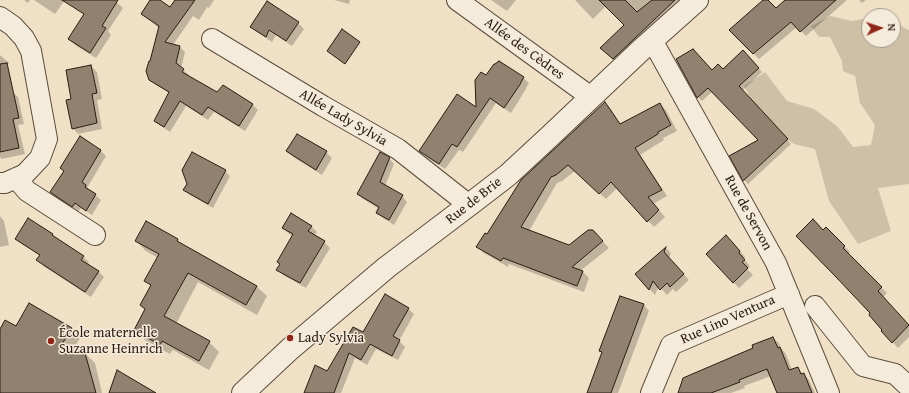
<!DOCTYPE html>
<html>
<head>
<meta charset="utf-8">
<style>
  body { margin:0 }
  #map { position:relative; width:909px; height:393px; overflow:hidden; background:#f0e0c6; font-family:"Gentium Book Plus",serif }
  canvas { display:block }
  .north { position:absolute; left:861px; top:8px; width:40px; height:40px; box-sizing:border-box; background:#f5ebda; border:1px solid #a3988a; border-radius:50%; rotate:87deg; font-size:11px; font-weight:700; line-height:16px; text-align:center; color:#291c11 }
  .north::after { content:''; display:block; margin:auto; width:14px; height:18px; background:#8f2418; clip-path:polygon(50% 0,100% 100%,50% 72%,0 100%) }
</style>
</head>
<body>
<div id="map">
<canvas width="909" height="393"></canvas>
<div class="north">N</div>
</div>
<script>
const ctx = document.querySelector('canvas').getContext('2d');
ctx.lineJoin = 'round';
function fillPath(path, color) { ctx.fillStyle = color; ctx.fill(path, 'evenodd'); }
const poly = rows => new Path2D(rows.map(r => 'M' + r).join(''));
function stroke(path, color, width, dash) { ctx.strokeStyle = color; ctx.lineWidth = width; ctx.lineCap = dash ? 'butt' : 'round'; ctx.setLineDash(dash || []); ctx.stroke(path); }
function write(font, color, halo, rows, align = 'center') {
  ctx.font = font + ' "Gentium Book Plus",serif'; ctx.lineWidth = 3; ctx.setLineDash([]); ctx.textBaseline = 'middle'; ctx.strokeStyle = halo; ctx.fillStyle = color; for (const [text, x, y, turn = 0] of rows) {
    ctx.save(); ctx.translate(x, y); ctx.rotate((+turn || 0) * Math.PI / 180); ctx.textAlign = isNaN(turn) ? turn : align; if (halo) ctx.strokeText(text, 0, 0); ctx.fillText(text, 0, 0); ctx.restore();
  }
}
fillPath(poly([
  [830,16,852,21,869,18,869,40,893,40,893,21,908,30,909,29,909,184,878,188,891,231,858,244,829,201,815,149,794,144,764,123,744,86,765,72,787,101,814,109,838,127,853,147,871,145,875,125,860,103,855,76,843,71,842,61,830,37,819,37,811,26]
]), '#cebfa7');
fillPath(poly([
  [24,0,30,0,28,3],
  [34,0,65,0,55,14],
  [88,0,114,0,123,8,108,31,111,35,96,58,75,45,69,39,85,15],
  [152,0,159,0,171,8,176,0,214,0,209,8,207,7,199,20,193,16,173,45,179,46,185,52,181,68,189,75,188,77,218,94,253,105,258,110,245,131,214,112,208,120,186,106,170,132,161,126,155,121,169,93,156,85,150,79,151,63,159,28,148,19,142,14],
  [334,0,350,0,349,4],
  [491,0,516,0,507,11],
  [575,0,687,0,621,66,609,56,625,25,606,6,593,19],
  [764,0,767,0,776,9,786,0,847,0,806,36,797,27,759,59,730,30],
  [859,0,866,0,862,3],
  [298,23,304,29,292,46,276,35,272,42,257,32,252,27],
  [0,55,9,63,0,77],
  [747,56,762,72,742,91,791,144,748,184,744,180,731,156,759,140,712,92,702,101,698,97,712,71,723,70],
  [91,66,97,72,102,99,97,100,102,129,78,134,73,128,73,99],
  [486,76,523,78,529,83,526,88,526,89,511,113,496,103,463,152,459,150,445,169,426,157,421,151,478,109],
  [12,91,18,97,24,124,18,125,25,154,2,159,0,157,0,93],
  [605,103,611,109,621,125,659,104,666,110,677,131,663,138,664,140,640,155,667,196,653,204,665,217,654,227,617,188,606,199,575,171,562,181,557,183,529,231,569,246,591,229,597,235,609,248,580,271,583,272,589,278,584,292,509,264,508,267,484,253,478,247],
  [298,135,326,152,332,158,322,175,293,157,287,151],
  [80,138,101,151,106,156,87,188,101,200,92,215,81,208,78,212,57,198,51,192,64,171],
  [389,158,394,164,385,186,402,196,407,202,394,225,383,218,377,212,379,209,363,199,358,194],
  [225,171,230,176,213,208,190,195,185,190],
  [0,216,4,221,9,245,0,247],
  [146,223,178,240,183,246,256,286,267,296,257,315,198,282,176,324,209,342,219,352,209,370,173,350,170,354,145,340,135,330,146,310,141,305,151,286,145,281,158,258,146,251,136,241],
  [311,226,317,232,314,236,324,242,330,248,306,288,283,275,278,270,281,264,293,236,289,234,283,228],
  [826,228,850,252,848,254,887,293,883,297,909,326,909,337,898,348,883,331,884,330,872,313,823,231],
  [52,235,57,240,83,257,89,262,88,265,98,271,104,277,91,297,43,266,38,260,40,256,22,244,16,238],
  [732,242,745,257,744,259,750,266,747,269,753,275,739,288,733,282],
  [666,248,671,253,669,258,689,280,676,292,673,289,667,295,659,286,655,295,636,274],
  [644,305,649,311,618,393,588,393,603,353,600,351],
  [408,309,414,314,399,341,405,347,398,360,376,349,367,365,355,358,341,393,310,393,327,372,363,334],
  [16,328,71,328,80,338,74,348,77,348,80,350,81,350,95,363,102,393,0,393,0,331],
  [773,338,779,343,781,348,786,354,792,370,797,368,809,380,815,393,778,393,771,376,744,386,745,388,731,393,679,393]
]), '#0003');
const building = poly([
  [62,0,118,0,102,26,106,28,90,53,68,39,84,14,62,0],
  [150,0,160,0,170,7,175,0,195,0,165,42,180,46,176,63,184,69,182,72,217,92,223,85,253,104,239,126,208,107,202,115,180,101,164,127,154,121,169,92,149,80,146,71,149,61,150,61,159,26,141,14,150,0],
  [599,0,625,0,637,12,652,0,675,0,613,59,600,48,624,25,599,0],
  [763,0,768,0,776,8,785,0,836,0,800,32,791,22,753,54,729,30,763,0],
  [267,1,299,22,286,41,269,30,266,37,250,27,267,1],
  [342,29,360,42,345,64,327,51,342,29],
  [693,49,712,70,718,64,723,69,743,50,759,68,739,86,788,139,743,181,729,156,758,140,708,88,697,98,676,59,693,49],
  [499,61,524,77,521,82,521,83,504,108,490,98,457,147,452,144,439,164,419,151,457,94,476,107,475,80,481,72,486,75,494,64,495,64,499,61],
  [7,63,19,118,13,119,19,148,0,152,0,64,7,63],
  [91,65,97,93,92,94,97,123,72,129,66,100,71,99,66,70,91,65],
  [605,102,620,124,660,103,671,125,658,132,658,134,635,148,662,190,648,197,659,210,647,222,611,182,599,194,568,165,556,175,551,177,521,227,569,245,588,230,593,230,603,241,572,267,583,271,577,286,503,258,501,261,476,247,485,233,487,234,521,180,605,102],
  [297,134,327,151,316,170,286,151,297,134],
  [80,136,101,150,82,182,86,185,85,187,96,194,86,211,75,203,72,207,50,192,64,171,60,168,80,136],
  [192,152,226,170,208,204,183,190,187,184,182,170,192,152],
  [380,152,390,157,380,182,403,195,389,220,376,213,379,207,357,194,380,152],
  [291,213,312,226,308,231,325,241,300,283,276,270,280,264,277,262,293,234,282,228,291,213],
  [28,218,53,234,52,235,84,256,81,260,99,271,85,292,36,260,40,255,15,239,28,218],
  [813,219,823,230,826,227,845,246,843,248,882,287,878,291,909,325,892,343,881,331,882,330,869,315,870,313,836,277,796,236,813,219],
  [146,221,178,239,177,241,257,286,246,305,188,273,164,316,210,341,199,361,162,341,160,345,134,330,145,309,140,305,151,285,144,281,159,254,135,241,146,221],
  [726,235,740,251,739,253,745,260,742,262,748,268,733,283,706,254,726,235],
  [666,247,664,252,684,274,670,287,667,283,660,290,653,281,649,290,635,274,666,247],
  [385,294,409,308,393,336,400,340,392,356,370,344,361,360,349,353,334,393,304,393,315,365,327,371,353,327,363,332,385,294],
  [620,296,644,304,611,393,587,393,602,352,599,351,620,296],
  [29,303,72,328,59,349,77,347,78,350,82,349,82,353,85,353,96,393,0,393,0,329,5,320,16,326,29,303],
  [773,337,778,348,780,347,789,370,798,367,801,374,804,373,812,393,777,393,767,369,739,380,740,382,711,393,678,393,683,378,753,348,752,345,773,337],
  [117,370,156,393,109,393,117,370]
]);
fillPath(building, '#90826f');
stroke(building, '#291c11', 1);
const minor = poly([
  [457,0,591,97],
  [0,17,13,26,24,38,31,51,47,139,40,158,25,174,5,183,0,183],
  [212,39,323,106,398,149,469,205],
  [652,40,776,263,829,393],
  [16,178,27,191,95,235],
  [815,306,863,366,895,374,909,387],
  [651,393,671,345,789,294]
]);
const tertiary = poly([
  [243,393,290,349,387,267,469,205,508,175,549,137,641,50,697,0]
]);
stroke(minor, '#5b4d3e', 22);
stroke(tertiary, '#5b4d3e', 24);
stroke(minor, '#f5ebda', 20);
stroke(tertiary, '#f5ebda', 22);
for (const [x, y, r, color] of [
  [290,338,4,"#8f2418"],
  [51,341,4,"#8f2418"]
]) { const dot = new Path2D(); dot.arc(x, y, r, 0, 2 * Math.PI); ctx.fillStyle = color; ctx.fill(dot); stroke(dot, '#f5ebda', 1.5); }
write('14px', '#291c11', '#f5ebda', [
  ["Allée des Cèdres",524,49,36],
  ["Allée Lady Sylvia",343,118,30],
  ["Rue de Brie",474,201,-38],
  ["Rue de Servon",748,213,61],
  ["Rue Lino Ventura",728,320,-24]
]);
write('14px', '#291c11', '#f5ebda', [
  ["École maternelle",59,333],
  ["Suzanne Heinrich",59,349],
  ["Lady Sylvia",298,338]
], 'left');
</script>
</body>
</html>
